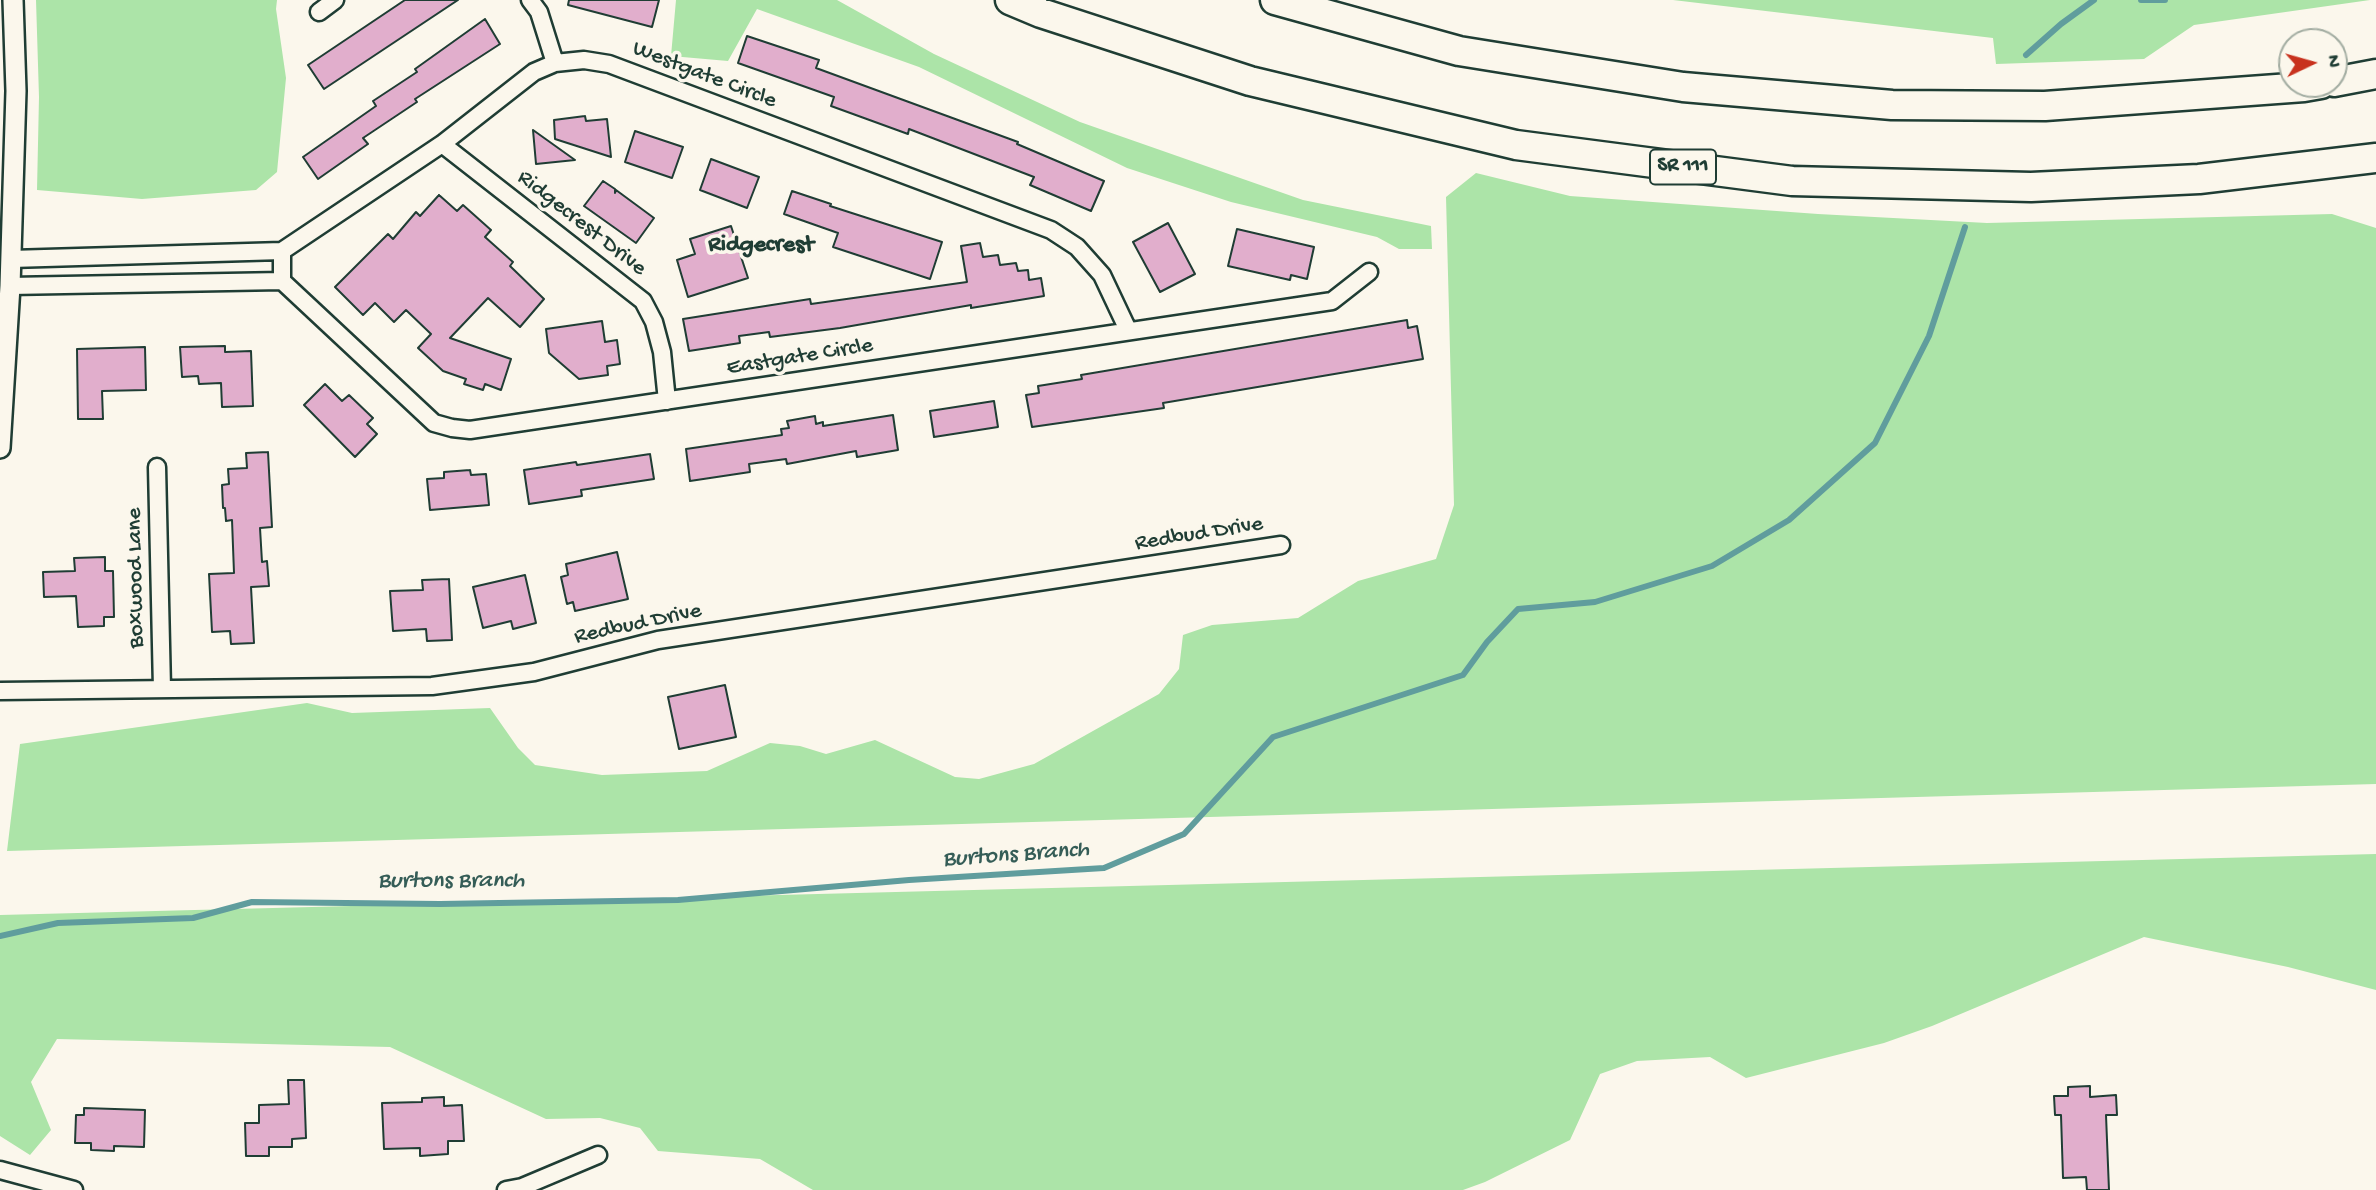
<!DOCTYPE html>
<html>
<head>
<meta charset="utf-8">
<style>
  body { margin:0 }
  #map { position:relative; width:2376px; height:1190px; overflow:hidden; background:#fbf7ec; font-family:"Gochi Hand",sans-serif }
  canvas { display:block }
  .north { position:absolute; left:2278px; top:28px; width:70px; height:70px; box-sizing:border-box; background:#fbf7ec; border:2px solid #a3ada2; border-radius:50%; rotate:85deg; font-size:19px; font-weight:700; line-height:28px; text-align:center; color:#1f3d34 }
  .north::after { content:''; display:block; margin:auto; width:24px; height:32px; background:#c8321e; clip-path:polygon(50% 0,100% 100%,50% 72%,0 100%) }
</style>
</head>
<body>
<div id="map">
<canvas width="2376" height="1190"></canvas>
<div class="north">N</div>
</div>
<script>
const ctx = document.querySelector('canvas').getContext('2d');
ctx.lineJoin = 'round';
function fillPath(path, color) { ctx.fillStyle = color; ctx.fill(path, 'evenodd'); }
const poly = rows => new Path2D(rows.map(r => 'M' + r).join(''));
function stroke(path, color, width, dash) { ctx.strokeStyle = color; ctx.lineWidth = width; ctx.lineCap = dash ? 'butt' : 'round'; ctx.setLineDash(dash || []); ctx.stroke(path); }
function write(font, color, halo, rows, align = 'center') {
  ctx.font = font + ' "Gochi Hand",sans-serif'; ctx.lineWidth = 7; ctx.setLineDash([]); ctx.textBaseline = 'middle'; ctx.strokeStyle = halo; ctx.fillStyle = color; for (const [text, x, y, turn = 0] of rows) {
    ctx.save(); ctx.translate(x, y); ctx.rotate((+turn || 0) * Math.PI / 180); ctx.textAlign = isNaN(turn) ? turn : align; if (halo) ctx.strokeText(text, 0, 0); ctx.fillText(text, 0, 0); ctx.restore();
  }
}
fillPath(poly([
  [36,0,277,0,276,9,286,78,277,172,256,190,142,199,37,190,39,97],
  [676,0,837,0,934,54,1080,122,1303,200,1431,226,1432,249,1399,249,1377,237,1231,202,1127,168,919,67,757,9,728,61,671,56],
  [1673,0,2370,0,2194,25,2144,59,1996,64,1993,38],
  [1476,173,1570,196,1818,214,1987,223,2332,214,2376,228,2376,784,7,851,20,744,307,703,352,713,490,708,518,748,535,765,602,775,707,771,770,743,800,746,826,754,875,740,955,777,979,779,1034,764,1159,694,1179,669,1183,635,1212,625,1298,618,1358,581,1436,559,1454,505,1446,197],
  [2376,854,2376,990,2288,967,2144,937,1932,1026,1884,1043,1746,1078,1710,1057,1637,1061,1600,1074,1570,1140,1485,1182,1463,1190,813,1190,760,1159,658,1151,640,1128,600,1118,546,1119,390,1047,57,1039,31,1082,51,1130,30,1155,0,1136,0,915]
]), '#ace4a8');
stroke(poly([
  [2141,0,2165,0],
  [2026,55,2061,24,2094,0],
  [0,936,58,923,193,918,252,902,440,904,678,900,909,880,1104,868,1184,834,1273,737,1463,675,1487,642,1518,609,1595,602,1712,566,1789,520,1875,443,1929,336,1965,227]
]), '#609d9d', 6);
const building = poly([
  [405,0,458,0,324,89,308,65,405,0],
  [569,0,659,0,652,27,568,5,569,0],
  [485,19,500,44,415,99,417,102,363,138,368,144,318,179,303,157,376,106,373,101,417,72,415,69,485,19],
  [747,36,819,60,816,68,1018,142,1017,144,1104,181,1091,211,1030,185,1034,177,909,129,908,134,831,106,834,97,738,63,747,36],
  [585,116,586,121,607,119,611,157,555,139,554,120,585,116],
  [533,130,575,160,536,164,533,130],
  [635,131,683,147,672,178,625,162,635,131],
  [711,159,759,177,747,208,700,190,711,159],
  [603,181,615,189,615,193,616,190,654,218,636,243,584,206,603,181],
  [792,191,831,204,830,206,942,242,930,279,833,247,838,233,784,214,792,191],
  [439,195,457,211,463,205,491,230,485,237,513,262,510,266,544,299,520,327,488,298,450,338,511,359,501,390,485,384,483,390,464,384,466,379,443,371,418,348,431,334,406,310,394,322,375,303,363,315,335,287,388,234,393,239,416,212,420,216,439,195],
  [1168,223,1195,274,1160,292,1133,242,1168,223],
  [731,226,748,278,688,297,677,260,695,254,690,239,731,226],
  [1237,229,1314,247,1307,279,1291,275,1290,280,1228,266,1237,229],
  [980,243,983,257,998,255,1000,265,1016,263,1018,271,1028,270,1029,280,1041,278,1044,296,971,308,971,305,840,328,770,337,769,332,739,336,740,343,689,351,683,319,810,299,811,304,967,282,961,246,980,243],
  [1407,320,1408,328,1417,326,1423,359,1163,403,1164,408,1032,427,1026,395,1039,393,1038,386,1082,379,1081,375,1407,320],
  [602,321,605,342,617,340,620,364,607,366,608,375,579,379,549,353,546,329,602,321],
  [225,346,225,352,251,351,253,406,222,407,221,383,199,384,198,376,182,377,180,347,225,346],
  [145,347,146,390,102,391,103,419,78,419,77,349,145,347],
  [325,384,342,401,349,395,373,418,367,424,377,434,355,457,304,405,325,384],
  [994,401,998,427,934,437,930,411,994,401],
  [893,415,898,450,857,457,856,451,787,464,786,459,749,464,750,472,690,481,686,449,782,435,781,429,789,428,787,421,815,416,816,424,823,422,823,426,893,415],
  [268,452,272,527,260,528,262,562,267,561,269,586,251,587,254,643,231,644,230,631,212,632,209,574,234,573,232,520,226,521,225,508,223,508,222,485,229,484,228,469,247,468,246,453,268,452],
  [650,454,654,479,581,490,582,496,529,504,524,470,576,462,577,465,650,454],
  [470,470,471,475,486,474,489,505,430,510,427,479,444,478,444,472,470,470],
  [617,552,628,599,575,611,573,602,567,604,561,577,568,575,566,564,617,552],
  [105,557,105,571,113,571,114,617,104,617,104,626,78,627,76,596,44,597,43,572,75,571,74,558,105,557],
  [525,575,536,623,513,629,511,621,483,628,473,587,525,575],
  [449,579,452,640,427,641,426,629,393,631,390,591,423,590,422,580,449,579],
  [725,685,736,737,679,749,668,697,725,685],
  [288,1080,304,1080,306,1138,292,1139,292,1147,269,1147,269,1156,246,1156,245,1123,259,1123,259,1105,289,1104,288,1080],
  [2090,1086,2090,1097,2116,1095,2117,1115,2106,1115,2109,1190,2087,1190,2086,1177,2063,1178,2061,1115,2055,1115,2054,1096,2068,1096,2068,1087,2090,1086],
  [444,1097,444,1106,462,1105,464,1141,448,1141,448,1154,420,1156,420,1148,384,1149,382,1103,422,1102,422,1098,444,1097],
  [84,1108,145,1110,144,1147,114,1146,114,1151,91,1150,91,1143,75,1143,76,1115,84,1115,84,1108]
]);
fillPath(building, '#e1aecc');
stroke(building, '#1f3d34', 2);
const minor = poly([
  [530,0,539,12,555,63],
  [319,12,335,0],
  [442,144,643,301,654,322,662,352,667,401],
  [11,259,282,251],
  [282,281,434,423,452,428,470,430,1332,301,1369,272],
  [282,281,282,251,442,144,534,72,555,63,584,60,609,64,1051,230,1077,247,1102,275,1128,330],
  [10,286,282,281],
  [157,467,162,689],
  [0,691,432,686,534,672,658,640,1281,545],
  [0,1170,74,1190],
  [506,1190,522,1187,598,1155]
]);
const tertiary = poly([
  [0,448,10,286,16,91,13,0]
]);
const motorway = poly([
  [1010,0,1041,13,1250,81,1516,145,1792,181,2031,187,2199,179,2376,158],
  [1275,0,1459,51,1683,87,1892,105,2045,106,2304,87,2321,84],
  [2334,82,2376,74]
]);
stroke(minor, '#1f3d34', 21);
stroke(tertiary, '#1f3d34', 24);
stroke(motorway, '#1f3d34', 33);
stroke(minor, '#fbf7ec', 16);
stroke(tertiary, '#fbf7ec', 19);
stroke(motorway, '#fbf7ec', 28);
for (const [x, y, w] of [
  [1683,167,66]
]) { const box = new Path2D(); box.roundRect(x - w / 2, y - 17.5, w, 35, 5); ctx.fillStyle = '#fbf7ec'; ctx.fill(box); stroke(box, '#1f3d34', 2); }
write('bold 21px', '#1f3d34', null, [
  ["SR 111",1683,167]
]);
write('23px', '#1f3d34', '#fbf7ec', [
  ["Westgate Circle",704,76,21],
  ["Ridgecrest Drive",581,224,38],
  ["Eastgate Circle",800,358,-9],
  ["Redbud Drive",1199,535,-9],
  ["Boxwood Lane",137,578,-91],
  ["Redbud Drive",638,625,-12]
]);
write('bold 24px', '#1f3d34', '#fbf7ec', [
  ["Ridgecrest",761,246]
]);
write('italic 24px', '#355d57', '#fbf7ec', [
  ["Burtons Branch",1016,856,-4],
  ["Burtons Branch",451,882]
]);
</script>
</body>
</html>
